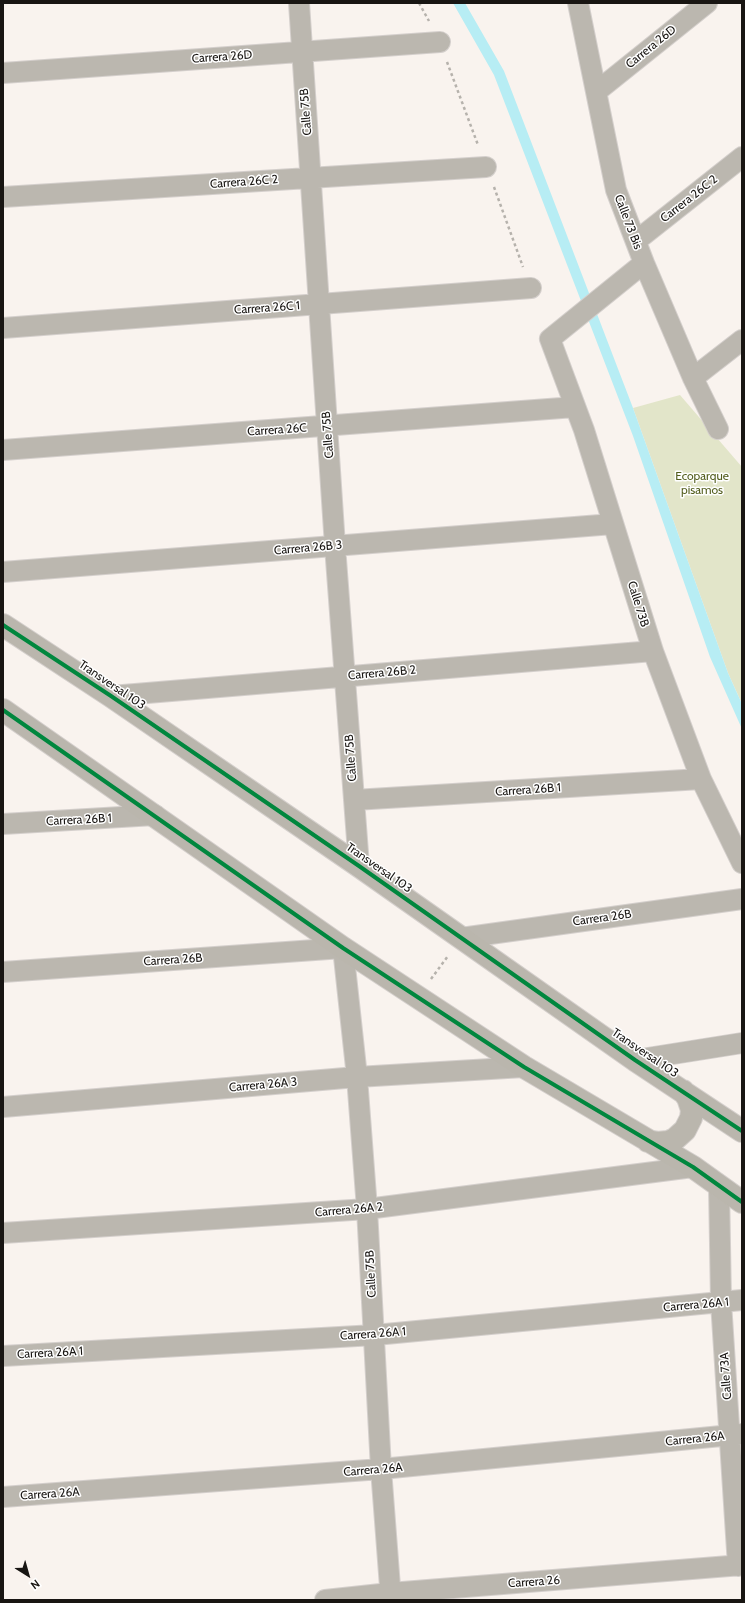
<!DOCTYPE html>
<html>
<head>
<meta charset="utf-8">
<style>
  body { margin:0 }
  #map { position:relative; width:745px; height:1603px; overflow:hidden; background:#f9f3ee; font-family:Cabin,sans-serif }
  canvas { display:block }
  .frame { position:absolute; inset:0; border:4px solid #181512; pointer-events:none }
  .north { position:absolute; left:8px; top:1555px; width:40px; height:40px; -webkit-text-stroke:3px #fff; paint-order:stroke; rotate:143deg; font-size:11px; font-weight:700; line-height:16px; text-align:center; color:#181512 }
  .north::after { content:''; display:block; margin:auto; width:14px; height:18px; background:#181512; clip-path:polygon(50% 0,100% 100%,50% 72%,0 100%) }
</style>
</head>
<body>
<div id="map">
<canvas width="745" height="1603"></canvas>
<div class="frame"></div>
<div class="north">N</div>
</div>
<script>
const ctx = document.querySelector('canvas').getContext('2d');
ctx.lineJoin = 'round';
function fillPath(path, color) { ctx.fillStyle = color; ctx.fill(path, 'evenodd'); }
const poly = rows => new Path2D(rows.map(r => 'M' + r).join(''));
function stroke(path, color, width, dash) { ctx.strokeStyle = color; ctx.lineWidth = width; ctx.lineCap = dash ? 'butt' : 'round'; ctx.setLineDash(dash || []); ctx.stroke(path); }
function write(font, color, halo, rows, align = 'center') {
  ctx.font = font + ' Cabin,sans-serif'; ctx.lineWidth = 3; ctx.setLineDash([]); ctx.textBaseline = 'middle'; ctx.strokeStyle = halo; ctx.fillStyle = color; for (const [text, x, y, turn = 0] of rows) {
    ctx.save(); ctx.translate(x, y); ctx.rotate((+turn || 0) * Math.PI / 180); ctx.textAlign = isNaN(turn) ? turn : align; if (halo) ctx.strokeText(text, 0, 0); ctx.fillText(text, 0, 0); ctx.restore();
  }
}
fillPath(poly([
  [680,395,742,467,742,704,728,673,633,408]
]), '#e2e5c9');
fillPath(poly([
  [453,3,465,3,504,71,633,408,728,673,742,704,742,729,710,657,633,436,494,75]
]), '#b7edf4');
const street = poly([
  [299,3,335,546,359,866],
  [578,3,616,190,644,263,693,378,718,429],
  [3,73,440,42],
  [596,92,707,3],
  [3,197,486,167],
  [636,241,742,157],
  [644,263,550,339,584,430,653,651,701,779,742,863],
  [3,328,531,288],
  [693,378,742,340],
  [3,450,575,407],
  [3,572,613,524],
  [111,696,653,651],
  [354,800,701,779],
  [3,824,155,815],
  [461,938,742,899],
  [3,972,343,948,357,1077,367,1209,381,1469,391,1600],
  [635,1060,742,1043],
  [3,1107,357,1077,524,1067],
  [719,1186,721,1302,738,1566],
  [3,1233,367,1209,693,1167],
  [3,1356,375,1335,742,1300],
  [3,1497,381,1469,742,1434],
  [325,1600,390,1593,742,1565]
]);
const secondary = poly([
  [3,625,111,696,359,866,635,1060,742,1131],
  [3,710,343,948,524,1067,693,1167,742,1202],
  [648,1141,657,1143,668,1142,675,1139,685,1130,691,1118,692,1110,688,1098,683,1091]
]);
stroke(street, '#d4cfcc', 22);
stroke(secondary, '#d4cfcc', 24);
stroke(poly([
  [419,3,429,21],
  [447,62,478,145],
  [494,187,523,267],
  [431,979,448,956]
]), '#b6b2ac', 2.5, [3, 3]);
stroke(street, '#bbb7af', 20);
stroke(secondary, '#bab6ad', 22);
stroke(poly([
  [3,625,111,696,359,866,635,1060,742,1131],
  [3,710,343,948,524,1067,693,1167,742,1202]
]), '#00873e', 4);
write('12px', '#181512', '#fff', [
  ["Carrera 26D",651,47,-39],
  ["Carrera 26D",222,57,-4],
  ["Calle 75B",306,112,-94],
  ["Carrera 26C 2",244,182,-4],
  ["Carrera 26C 2",689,199,-38],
  ["Calle 73 Bis",628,222,69],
  ["Carrera 26C 1",267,308,-4],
  ["Carrera 26C",277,430,-4],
  ["Calle 75B",328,435,-94],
  ["Carrera 26B 3",308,548,-5],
  ["Calle 73B",638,604,73],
  ["Carrera 26B 2",382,673,-5],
  ["Transversal 103",112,685,34],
  ["Calle 75B",351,758,-94],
  ["Carrera 26B 1",528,790,-4],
  ["Carrera 26B 1",79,820,-3],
  ["Transversal 103",379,868,35],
  ["Carrera 26B",602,918,-8],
  ["Carrera 26B",173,960,-4],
  ["Transversal 103",645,1053,34],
  ["Carrera 26A 3",263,1085,-5],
  ["Carrera 26A 2",349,1210,-5],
  ["Calle 75B",371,1274,-93],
  ["Carrera 26A 1",696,1305,-5],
  ["Carrera 26A 1",373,1334,-4],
  ["Carrera 26A 1",50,1353,-3],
  ["Calle 73A",726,1376,-94],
  ["Carrera 26A",695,1439,-6],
  ["Carrera 26A",373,1470,-5],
  ["Carrera 26A",50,1494,-4],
  ["Carrera 26",534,1582,-4]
]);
write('12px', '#535e1e', '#fff', [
  ["Ecoparque",702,476],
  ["pisamos",702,490]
]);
</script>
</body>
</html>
